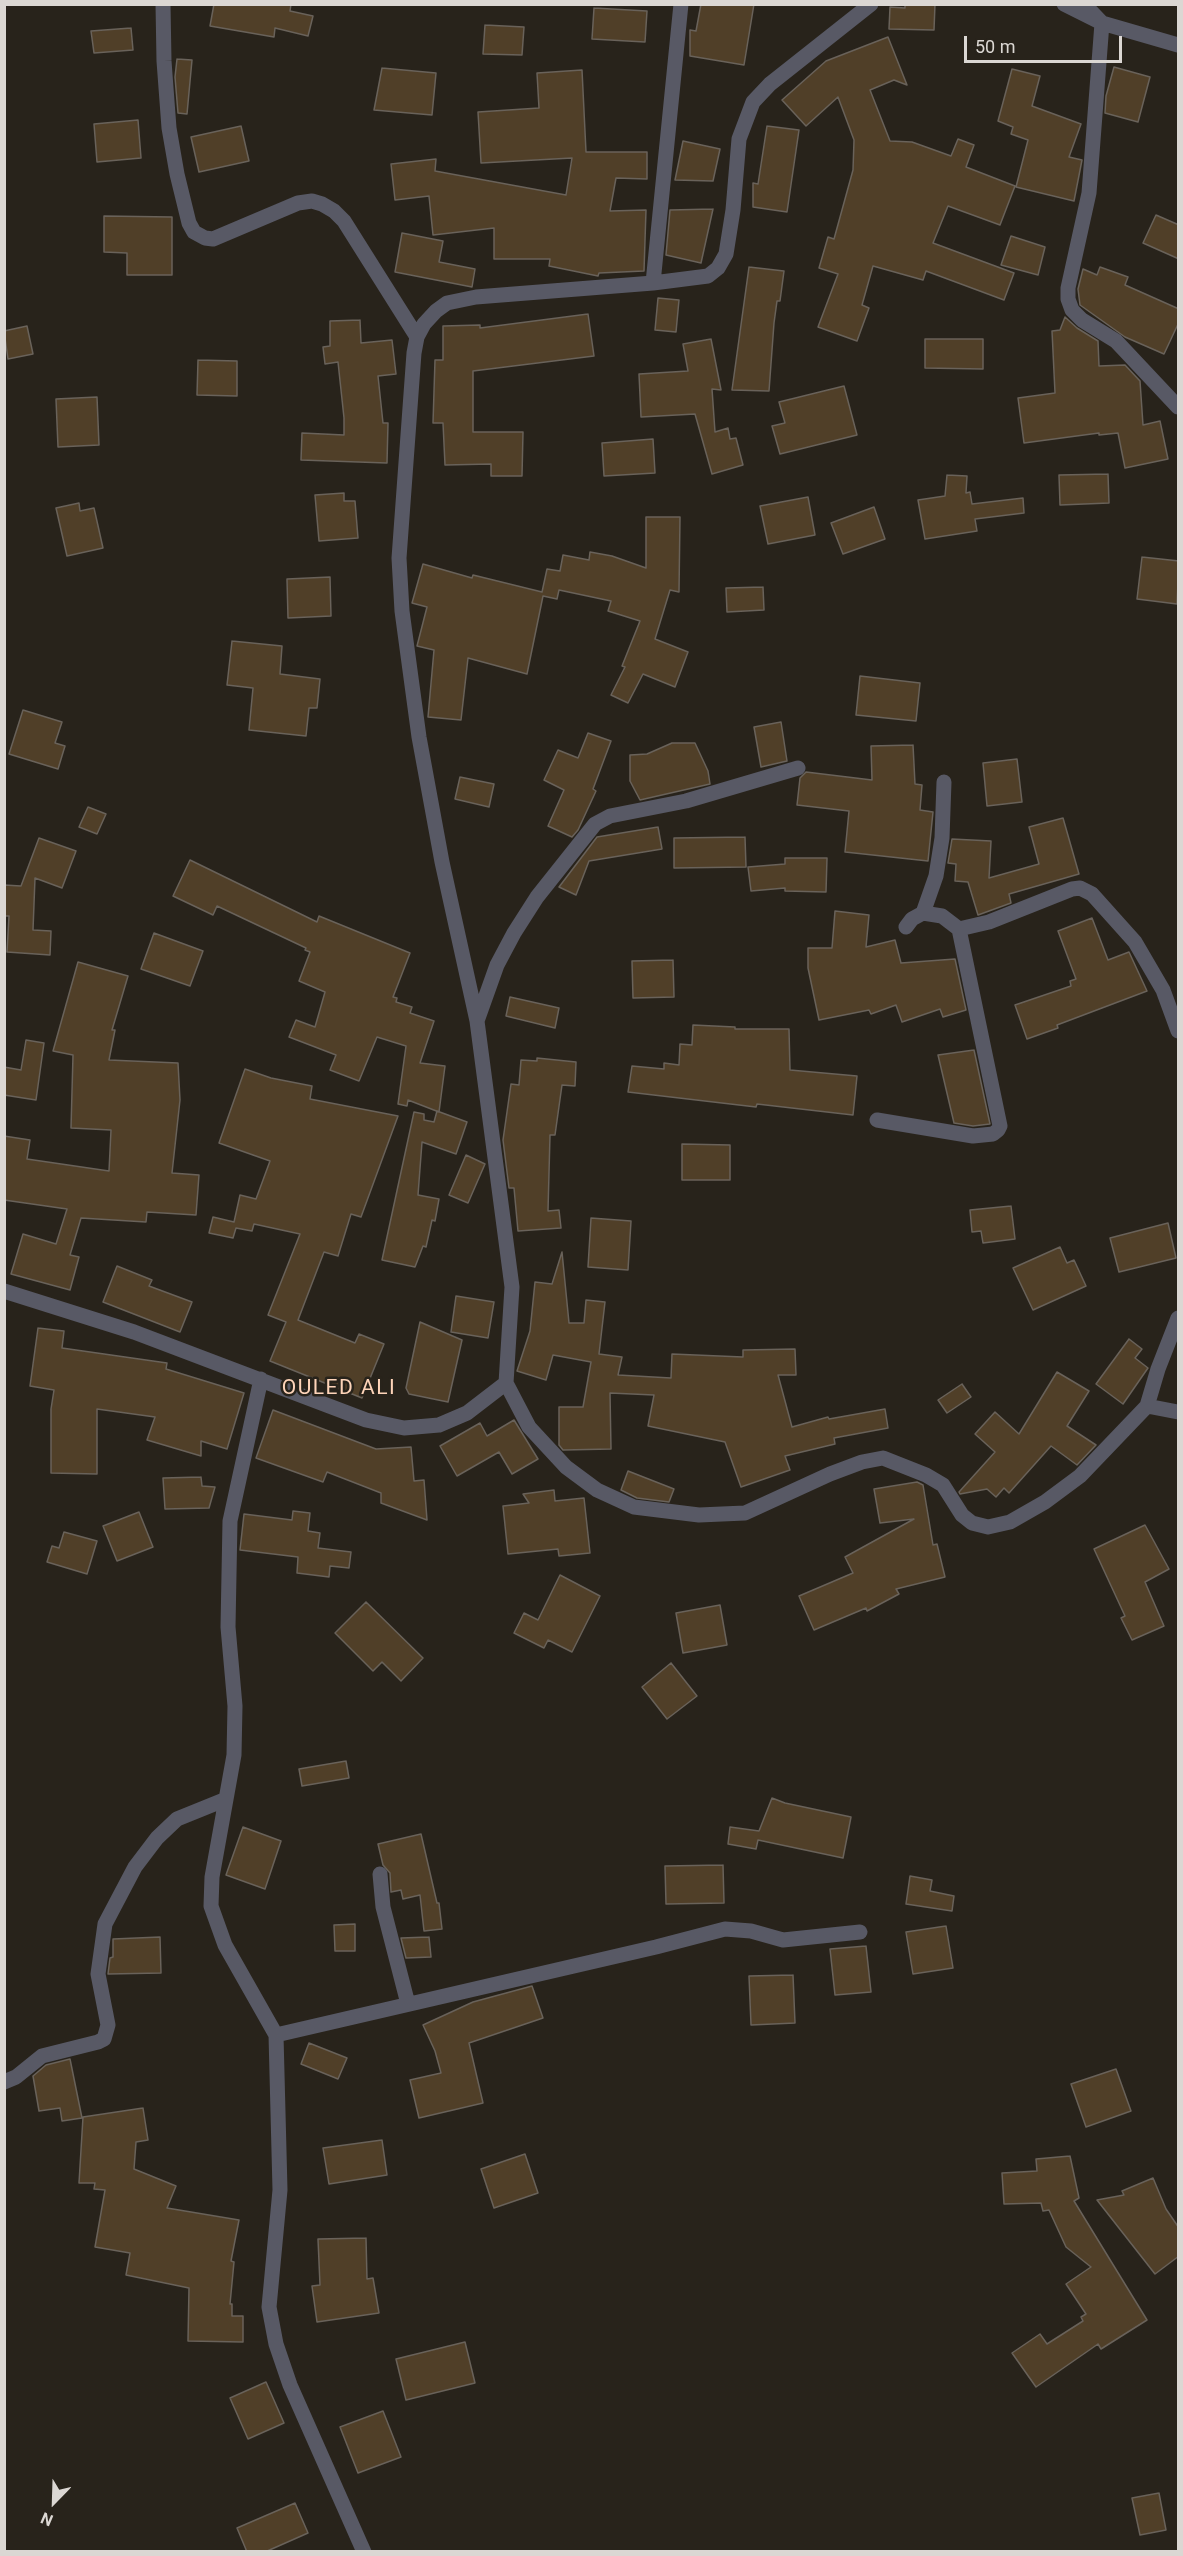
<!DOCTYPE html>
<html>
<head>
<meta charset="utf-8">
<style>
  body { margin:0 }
  #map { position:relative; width:1183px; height:2556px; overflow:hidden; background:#28231b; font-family:Roboto,sans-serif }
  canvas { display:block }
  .frame { position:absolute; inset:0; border:6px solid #dbd7d3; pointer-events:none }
  .north { position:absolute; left:24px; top:2472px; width:60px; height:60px; -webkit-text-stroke:4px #28231b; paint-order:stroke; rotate:203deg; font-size:16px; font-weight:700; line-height:24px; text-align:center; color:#dbd7d3 }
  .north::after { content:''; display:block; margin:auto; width:21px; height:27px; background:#dbd7d3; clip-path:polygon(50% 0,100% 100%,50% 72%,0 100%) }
  .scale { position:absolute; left:964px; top:36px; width:158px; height:27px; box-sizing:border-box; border:3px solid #dbd7d3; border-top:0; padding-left:8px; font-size:18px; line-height:21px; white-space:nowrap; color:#dbd7d3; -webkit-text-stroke:4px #28231b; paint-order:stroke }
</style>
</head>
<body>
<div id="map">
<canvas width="1183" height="2556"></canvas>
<div class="frame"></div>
<div class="north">N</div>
<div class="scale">50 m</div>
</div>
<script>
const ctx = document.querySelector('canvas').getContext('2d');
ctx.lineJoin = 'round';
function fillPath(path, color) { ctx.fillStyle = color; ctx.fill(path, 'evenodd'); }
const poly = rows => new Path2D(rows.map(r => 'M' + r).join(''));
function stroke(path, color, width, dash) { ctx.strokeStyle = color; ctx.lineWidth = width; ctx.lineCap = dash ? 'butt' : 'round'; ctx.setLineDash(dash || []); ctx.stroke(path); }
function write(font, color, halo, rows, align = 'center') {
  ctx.font = font + ' Roboto,sans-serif'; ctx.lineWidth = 5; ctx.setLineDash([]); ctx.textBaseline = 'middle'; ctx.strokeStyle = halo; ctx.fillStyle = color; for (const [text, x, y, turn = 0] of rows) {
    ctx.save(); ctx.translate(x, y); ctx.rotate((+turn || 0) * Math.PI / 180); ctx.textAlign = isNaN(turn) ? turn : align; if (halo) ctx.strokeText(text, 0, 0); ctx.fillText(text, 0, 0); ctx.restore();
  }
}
const building = poly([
  [214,4,291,4,290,11,313,16,308,36,275,28,274,37,210,26,214,4],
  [701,4,754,4,744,65,690,56,690,30,696,31,701,4],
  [905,4,935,4,934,30,889,29,890,7,905,8,905,4],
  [594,8,647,11,645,42,592,39,594,8],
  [485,25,524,27,522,55,483,54,485,25],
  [131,28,133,50,94,53,91,31,131,28],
  [888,37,907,85,894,80,870,90,890,141,912,142,951,156,958,139,974,145,966,167,1015,186,1000,225,948,206,933,243,1014,273,1004,300,926,271,923,280,873,266,862,305,869,308,857,341,818,327,838,274,819,268,828,237,834,239,853,170,854,140,838,97,806,126,782,100,826,61,888,37],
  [177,59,192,60,187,114,178,113,175,77,177,59],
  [1114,67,1150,77,1138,122,1105,113,1106,96,1114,67],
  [382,68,436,73,432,115,374,110,382,68],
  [1012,69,1040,76,1032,106,1081,124,1069,157,1082,160,1074,201,1016,187,1028,140,1011,134,1013,127,998,121,1012,69],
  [582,70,586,152,647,152,647,179,616,178,610,211,646,210,644,271,599,273,598,276,549,266,550,259,494,259,494,228,433,235,429,196,395,200,391,164,436,159,435,171,566,195,572,158,481,163,478,112,539,108,537,73,582,70],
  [138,120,141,158,97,162,94,124,138,120],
  [241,126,249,161,199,172,191,137,241,126],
  [767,126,799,130,787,212,753,207,753,183,758,184,767,126],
  [683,141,720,149,713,181,675,180,683,141],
  [713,209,701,263,666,255,670,210,713,209],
  [1156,215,1179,225,1179,259,1143,243,1156,215],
  [104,216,172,217,172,275,127,275,127,253,104,252,104,216],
  [402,233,443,241,439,262,475,269,472,287,395,272,402,233],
  [1011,236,1045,247,1038,275,1001,265,1011,236],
  [749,267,784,271,780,301,777,301,774,323,769,391,732,390,749,267],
  [1100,267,1128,277,1125,285,1179,309,1179,322,1164,354,1125,337,1080,305,1078,289,1083,269,1097,275,1100,267],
  [658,298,679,300,676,332,655,330,658,298],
  [588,314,594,356,473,371,473,432,523,432,522,476,491,476,491,464,445,465,443,423,433,423,435,360,443,360,443,326,480,325,480,328,588,314],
  [1065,317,1077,328,1098,341,1099,366,1125,365,1140,381,1143,425,1160,421,1168,459,1125,468,1118,433,1099,435,1099,433,1024,443,1018,398,1055,393,1052,331,1060,330,1065,317],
  [360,320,361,343,392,340,396,374,378,376,383,423,388,423,387,463,301,460,302,433,344,435,344,418,338,362,325,364,323,347,330,346,330,321,360,320],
  [27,326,33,354,8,359,4,331,27,326],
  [711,339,721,390,712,389,715,432,728,428,730,439,736,438,743,465,712,474,695,414,641,417,639,374,688,371,683,344,711,339],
  [925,339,983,339,983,369,925,368,925,339],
  [198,360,237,361,237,396,197,395,198,360],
  [844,386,857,435,780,454,772,426,785,423,779,402,844,386],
  [97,397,99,445,58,447,56,399,97,397],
  [653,439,655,473,604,476,602,443,653,439],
  [1108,474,1109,503,1060,505,1059,475,1108,474],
  [947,475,967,476,966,493,970,492,972,504,1023,498,1024,513,975,519,977,531,925,539,918,500,945,496,947,475],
  [344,493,344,501,355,501,358,538,319,541,315,495,344,493],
  [808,497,815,535,768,544,760,506,808,497],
  [79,503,80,511,94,508,103,548,67,556,56,508,79,503],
  [874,507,885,539,843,554,831,523,874,507],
  [646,517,680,517,679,592,670,590,655,639,688,652,675,687,643,674,628,703,611,695,625,667,622,666,640,621,608,611,611,601,559,590,557,599,543,596,527,674,468,658,461,720,428,717,434,650,417,646,427,607,412,603,423,564,472,578,473,575,542,592,547,569,560,571,563,555,589,560,590,552,612,556,646,568,646,517],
  [1142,557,1179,561,1177,604,1137,599,1142,557],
  [330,577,331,616,288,618,287,579,330,577],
  [763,587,764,610,727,612,726,588,763,587],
  [232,641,282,646,280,674,320,679,317,708,309,708,306,736,249,730,253,688,227,685,232,641],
  [860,676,920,683,916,721,856,715,860,676],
  [23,710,62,722,55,743,65,746,58,769,9,754,23,710],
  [781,722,787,761,761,767,754,727,781,722],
  [588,733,611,741,593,789,596,791,578,830,572,837,548,826,564,790,544,780,558,750,578,758,588,733],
  [672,743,695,743,708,771,710,784,640,800,630,781,630,755,647,754,672,743],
  [913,745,915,784,922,785,920,810,933,812,928,861,845,852,849,811,797,805,800,778,806,772,872,780,871,746,913,745],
  [1017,759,1022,802,987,806,983,763,1017,759],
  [460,777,494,784,489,807,455,799,460,777],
  [88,807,106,814,97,834,79,827,88,807],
  [1063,818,1079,874,1009,894,1011,903,978,915,968,882,955,881,956,864,948,863,952,839,991,841,989,878,1039,864,1029,827,1063,818],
  [658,827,662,849,589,861,576,895,559,887,597,837,658,827],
  [745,837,746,867,674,868,674,838,745,837],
  [39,838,76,851,62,888,35,878,33,930,51,931,50,955,7,952,9,916,4,916,4,885,21,886,39,838],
  [785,858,827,858,826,892,785,891,785,888,751,891,748,867,785,864,785,858],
  [190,860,317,922,319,916,410,953,393,997,397,998,396,1002,412,1007,410,1013,434,1021,420,1063,445,1066,439,1112,408,1100,407,1106,398,1104,406,1046,377,1037,359,1081,330,1070,336,1055,289,1037,296,1020,315,1027,325,992,299,981,310,952,305,950,306,948,217,906,213,915,173,896,190,860],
  [835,911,869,915,866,947,895,940,901,963,955,959,966,1010,943,1017,940,1009,902,1022,896,1005,871,1014,869,1010,819,1020,808,968,808,948,832,948,835,911],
  [1092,918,1108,960,1129,952,1147,991,1057,1025,1058,1028,1027,1039,1015,1005,1071,986,1070,981,1076,979,1058,931,1092,918],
  [154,933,203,951,190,986,141,969,154,933],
  [673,960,674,997,633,998,632,961,673,960],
  [78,962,128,976,112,1030,115,1030,109,1060,178,1063,180,1100,172,1173,199,1175,196,1215,147,1212,146,1222,81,1218,70,1255,79,1257,70,1290,11,1274,23,1234,56,1244,67,1209,4,1200,4,1136,30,1140,27,1159,109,1171,111,1130,71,1128,73,1055,53,1051,78,962],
  [510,997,559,1008,555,1028,506,1016,510,997],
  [693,1025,735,1027,735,1029,789,1029,790,1070,857,1076,853,1115,757,1104,756,1107,628,1092,632,1066,664,1069,664,1063,679,1065,680,1044,692,1045,693,1025],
  [26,1040,44,1043,36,1100,4,1095,4,1067,21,1070,26,1040],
  [974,1050,990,1124,973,1126,954,1123,938,1055,974,1050],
  [537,1058,576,1062,575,1086,562,1085,555,1135,550,1135,548,1211,559,1210,561,1228,518,1231,514,1188,509,1188,503,1140,511,1084,519,1085,521,1060,537,1061,537,1058],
  [245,1069,271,1078,312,1086,310,1099,398,1116,361,1217,351,1214,338,1256,324,1252,298,1320,355,1343,359,1334,384,1344,362,1398,270,1361,286,1322,268,1315,300,1234,254,1224,252,1231,236,1228,233,1238,209,1233,213,1217,234,1222,240,1195,256,1199,270,1161,219,1143,245,1069],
  [437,1111,467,1122,456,1154,422,1142,418,1195,439,1199,435,1221,432,1220,426,1247,423,1246,415,1267,382,1260,414,1112,424,1114,424,1120,434,1122,437,1111],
  [682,1144,730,1145,730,1180,682,1180,682,1144],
  [466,1155,485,1164,468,1203,449,1195,466,1155],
  [1011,1206,1015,1239,983,1243,981,1231,972,1232,970,1210,1011,1206],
  [591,1218,631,1221,628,1270,588,1267,591,1218],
  [1168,1223,1176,1258,1119,1272,1110,1238,1168,1223],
  [1060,1247,1067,1263,1074,1260,1086,1286,1033,1310,1013,1268,1060,1247],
  [562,1252,569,1323,584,1323,586,1300,605,1302,599,1354,622,1357,618,1375,671,1378,672,1354,743,1357,743,1350,795,1349,796,1375,778,1375,792,1427,828,1417,829,1419,885,1409,888,1428,834,1438,835,1444,785,1456,790,1470,741,1487,725,1442,648,1426,654,1395,610,1393,611,1449,563,1450,559,1445,559,1407,583,1407,591,1362,553,1355,546,1380,517,1371,530,1331,535,1282,552,1284,562,1252],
  [117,1266,152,1280,149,1286,192,1302,180,1332,103,1302,117,1266],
  [456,1296,494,1302,488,1338,451,1332,456,1296],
  [420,1322,462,1340,448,1402,409,1394,406,1388,420,1322],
  [38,1328,64,1331,62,1348,167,1363,166,1369,244,1393,227,1449,201,1441,201,1456,147,1440,155,1417,97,1409,97,1474,51,1473,51,1409,54,1390,30,1386,38,1328],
  [1129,1339,1142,1349,1135,1358,1148,1368,1123,1404,1096,1384,1129,1339],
  [1057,1372,1089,1391,1067,1426,1096,1445,1077,1465,1051,1446,1009,1493,1004,1488,996,1497,987,1489,960,1494,959,1492,995,1452,975,1434,995,1412,1019,1434,1057,1372],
  [962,1384,971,1397,947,1413,938,1400,962,1384],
  [273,1410,376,1449,411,1447,414,1481,424,1480,427,1520,381,1503,381,1493,327,1472,323,1482,256,1458,273,1410],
  [514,1420,538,1459,512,1474,499,1452,457,1476,440,1446,480,1423,487,1436,514,1420],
  [628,1471,674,1489,669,1502,637,1498,621,1490,628,1471],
  [201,1477,202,1486,215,1487,209,1508,165,1509,163,1478,201,1477],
  [917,1482,923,1485,933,1545,937,1544,945,1577,896,1589,899,1594,867,1611,866,1608,814,1630,799,1596,853,1573,845,1557,914,1519,880,1523,874,1489,917,1482],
  [554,1490,555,1501,584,1498,590,1553,559,1556,558,1549,508,1554,503,1506,529,1503,523,1494,554,1490],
  [293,1511,310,1513,308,1531,320,1533,318,1548,351,1552,349,1568,330,1566,329,1577,297,1573,298,1557,240,1550,244,1514,292,1520,293,1511],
  [139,1512,153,1547,117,1561,103,1526,139,1512],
  [1145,1525,1169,1569,1145,1582,1164,1626,1132,1640,1121,1618,1125,1616,1094,1549,1145,1525],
  [64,1532,97,1541,87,1574,47,1562,52,1546,59,1548,64,1532],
  [560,1575,600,1596,572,1652,548,1640,544,1648,514,1633,524,1613,538,1620,560,1575],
  [366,1602,423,1658,401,1681,382,1662,373,1671,335,1633,366,1602],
  [720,1605,727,1645,683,1653,676,1613,720,1605],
  [671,1663,697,1696,667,1719,642,1687,671,1663],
  [346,1761,349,1778,302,1786,299,1769,346,1761],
  [772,1798,785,1803,851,1817,843,1858,758,1840,756,1849,728,1844,730,1827,759,1831,772,1798],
  [243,1827,281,1841,265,1889,226,1875,243,1827],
  [421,1834,437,1903,439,1903,442,1929,424,1931,420,1895,403,1899,401,1890,391,1892,390,1873,383,1865,378,1844,421,1834],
  [723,1865,724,1903,666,1904,665,1866,723,1865],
  [910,1876,932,1880,930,1891,954,1896,952,1911,906,1904,910,1876],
  [355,1924,355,1951,335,1951,334,1925,355,1924],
  [946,1926,953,1968,913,1974,906,1932,946,1926],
  [160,1937,161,1973,108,1974,110,1958,113,1957,113,1939,160,1937],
  [429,1937,431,1957,406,1958,401,1938,429,1937],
  [866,1946,871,1992,835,1995,830,1949,866,1946],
  [793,1975,795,2023,751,2025,749,1976,793,1975],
  [532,1986,543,2018,469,2043,483,2103,419,2118,410,2080,441,2073,435,2051,423,2025,473,2002,532,1986],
  [309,2043,347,2058,338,2079,301,2064,309,2043],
  [70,2059,82,2118,62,2121,60,2108,39,2111,33,2076,46,2065,70,2059],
  [1116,2069,1131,2111,1086,2127,1071,2084,1116,2069],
  [143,2108,148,2140,136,2142,134,2169,176,2186,167,2208,239,2220,231,2261,234,2262,230,2304,232,2304,232,2316,243,2316,243,2342,188,2341,189,2288,126,2275,130,2253,95,2247,105,2190,94,2189,95,2183,79,2183,83,2117,143,2108],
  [382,2140,387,2175,329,2184,323,2148,382,2140],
  [525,2154,538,2193,494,2208,481,2169,525,2154],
  [1070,2156,1079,2198,1074,2201,1147,2320,1101,2349,1098,2344,1036,2387,1012,2353,1040,2334,1047,2344,1083,2321,1081,2317,1086,2314,1066,2284,1091,2267,1066,2247,1049,2210,1043,2211,1041,2203,1004,2204,1002,2173,1037,2171,1036,2159,1070,2156],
  [1153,2178,1166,2209,1179,2228,1179,2256,1155,2274,1097,2200,1124,2195,1122,2191,1153,2178],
  [366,2238,367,2279,373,2278,379,2313,317,2322,312,2286,320,2285,318,2239,366,2238],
  [465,2342,475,2383,406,2400,396,2359,465,2342],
  [266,2382,284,2423,248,2439,230,2398,266,2382],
  [383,2411,401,2457,358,2473,340,2427,383,2411],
  [1159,2493,1166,2530,1140,2535,1132,2498,1159,2493],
  [295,2503,308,2533,265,2552,247,2552,237,2528,295,2503]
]);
fillPath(building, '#503f28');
stroke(building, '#69625a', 1.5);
stroke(poly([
  [163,4,164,61,169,128,177,174,189,223,194,232,205,238,213,239,298,203,312,201,322,204,334,211,344,221,417,337],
  [1064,4,1102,23,1178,45],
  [1084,4,1102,23,1089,193,1068,288,1068,299,1072,310,1082,320,1116,341,1178,407],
  [653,283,681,4],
  [923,913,936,876,942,838,944,782],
  [906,927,912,919,923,913,942,916,959,929,989,922,1072,889,1080,888,1092,894,1135,942,1163,990,1178,1031],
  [477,1021,497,965,514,933,537,897,595,824,610,816,686,801,798,768],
  [877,1120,973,1136,993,1134,998,1130,1000,1126,959,929],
  [4,1291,134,1332,366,1420,404,1428,439,1425,467,1413,506,1383,512,1287,477,1021,442,862,419,737,402,611,399,558,414,353,417,337,424,324,436,311,447,303,476,297,653,283,708,276,718,268,726,254,733,210,739,139,753,102,770,84,871,4],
  [261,1379,230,1521,228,1627,235,1706,234,1755,212,1877,211,1906,225,1945,276,2035,280,2190,269,2307,276,2344,290,2385,364,2552],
  [506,1383,529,1427,566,1467,597,1490,634,1507,699,1515,745,1513,830,1474,862,1462,883,1458,926,1475,943,1485,962,1515,972,1523,988,1527,1010,1522,1045,1502,1080,1476,1147,1406,1178,1412],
  [1147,1406,1158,1369,1178,1318],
  [380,1874,383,1907,408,2004],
  [276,2035,656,1947,725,1929,751,1931,783,1940,860,1932],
  [4,2082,16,2077,42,2056,98,2042,104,2039,108,2025,98,1974,105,1924,135,1867,157,1838,177,1819,224,1800]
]), '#585965', 15);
ctx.letterSpacing = '1.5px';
write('21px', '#fed4b9', '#28231b', [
  ["OULED ALI",339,1389]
]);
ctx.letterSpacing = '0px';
</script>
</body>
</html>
